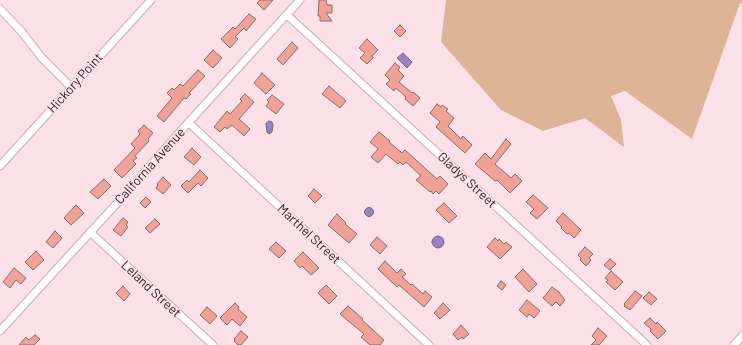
<!DOCTYPE html>
<html>
<head>
<meta charset="utf-8">
<style>
  body { margin:0 }
  canvas { display:block; background:#fce0e8 }
</style>
</head>
<body>
<canvas width="742" height="345"></canvas>
<script>
const ctx = document.querySelector('canvas').getContext('2d');
ctx.lineJoin = 'round';
function fillPath(path, color) { ctx.fillStyle = color; ctx.fill(path, 'evenodd'); }
const poly = rows => new Path2D(rows.map(r => 'M' + r).join(''));
function stroke(path, color, width, dash) { ctx.strokeStyle = color; ctx.lineWidth = width; ctx.lineCap = dash ? 'butt' : 'round'; ctx.setLineDash(dash || []); ctx.stroke(path); }
function write(font, color, halo, rows, align = 'center') {
  ctx.font = font + ' Barlow,sans-serif'; ctx.lineWidth = 3.5; ctx.setLineDash([]); ctx.textBaseline = 'middle'; ctx.strokeStyle = halo; ctx.fillStyle = color; for (const [text, x, y, turn = 0] of rows) {
    ctx.save(); ctx.translate(x, y); ctx.rotate((+turn || 0) * Math.PI / 180); ctx.textAlign = isNaN(turn) ? turn : align; if (halo) ctx.strokeText(text, 0, 0); ctx.fillText(text, 0, 0); ctx.restore();
  }
}
fillPath(poly([
  [446,0,742,0,742,4,740,3,692,139,625,91,611,96,621,120,624,147,585,118,543,131,501,110,441,42]
]), '#ddb496');
const water = poly([
  [403,53,412,62,407,68,397,58,403,53],
  [269,121,272,122,273,125,272,132,269,134,267,132,266,125,266,123,269,121],
  '364.5 212a4.5 4.5 0 1 1 9 0a4.5 4.5 0 1 1-9 0Z',
  '432 242a6 6 0 1 1 12 0a6 6 0 1 1-12 0Z'
]);
fillPath(water, '#9983c2');
stroke(water, '#776592', 1);
const building = poly([
  [260,0,273,0,264,10,257,3,260,0],
  [319,0,326,0,327,5,332,5,332,13,326,13,332,21,320,21,320,16,318,16,319,0],
  [249,14,256,19,246,31,244,28,235,37,238,39,230,48,221,39,233,27,235,29,249,14],
  [400,25,406,31,400,37,394,31,400,25],
  [367,39,378,50,372,56,373,58,367,64,360,58,365,53,359,48,367,39],
  [292,42,298,48,283,65,277,59,292,42],
  [213,50,222,58,213,68,204,60,213,50],
  [395,63,400,67,398,70,404,76,399,82,412,93,413,92,420,98,413,106,405,99,406,97,396,88,394,91,386,84,390,80,385,75,395,63],
  [198,70,205,76,189,93,191,94,186,99,184,98,164,122,157,116,172,98,167,93,172,88,174,90,180,84,183,86,198,70],
  [262,73,275,85,266,94,254,83,262,73],
  [329,86,346,101,340,108,322,94,329,86],
  [245,94,254,102,239,119,250,129,244,136,232,125,227,129,225,127,220,132,214,127,227,111,230,114,242,101,240,99,245,94],
  [272,95,284,104,276,114,266,106,269,102,267,100,272,95],
  [437,104,441,107,442,105,448,109,446,111,454,118,448,126,461,139,463,136,472,145,465,153,436,127,440,122,430,113,437,104],
  [144,125,153,133,148,139,149,141,135,156,137,158,133,161,136,164,122,178,114,170,135,148,131,144,140,134,138,131,144,125],
  [379,132,390,141,389,142,402,153,405,150,437,179,440,176,448,184,439,194,436,191,433,194,431,191,430,192,416,180,421,176,406,162,403,165,400,162,398,164,386,154,378,163,371,157,378,149,370,142,379,132],
  [506,139,511,144,495,164,511,178,515,174,522,181,510,193,497,180,495,181,475,164,485,153,491,159,506,139],
  [192,148,201,157,194,165,184,157,192,148],
  [200,170,208,178,201,186,198,183,188,193,181,186,187,180,189,182,200,170],
  [163,177,171,185,163,194,156,188,158,185,157,184,163,177],
  [104,179,111,186,98,199,90,192,104,179],
  [314,189,322,196,315,203,308,196,314,189],
  [533,195,548,208,537,219,530,213,534,209,526,202,533,195],
  [146,197,151,202,145,208,140,203,146,197],
  [444,203,457,216,449,223,436,210,444,203],
  [76,205,84,213,71,225,64,218,76,205],
  [563,213,581,230,574,238,569,233,567,234,561,228,562,227,556,221,563,213],
  [337,214,346,223,345,224,357,234,349,243,328,225,337,214],
  [123,218,128,222,126,225,128,227,121,236,113,230,123,218],
  [155,219,160,224,150,233,145,228,155,219],
  [55,231,62,238,53,248,46,242,55,231],
  [377,237,387,246,380,254,370,245,377,237],
  [495,238,498,241,499,239,504,244,506,242,512,247,500,259,487,247,495,238],
  [276,242,286,251,279,258,269,249,276,242],
  [585,247,593,254,589,258,591,260,586,266,580,260,581,258,578,255,585,247],
  [36,251,44,260,33,270,25,262,36,251],
  [303,252,319,268,311,275,302,266,300,268,294,261,303,252],
  [610,259,616,264,610,270,604,265,610,259],
  [385,261,397,273,401,269,406,274,402,277,411,285,412,284,423,294,425,291,432,297,424,307,399,285,397,287,378,269,385,261],
  [14,268,26,278,21,284,16,280,10,288,3,282,14,268],
  [523,269,537,284,529,292,515,277,523,269],
  [611,271,623,282,615,290,606,282,608,280,605,278,611,271],
  [501,281,506,285,502,290,497,286,501,281],
  [326,285,337,296,329,304,318,293,326,285],
  [123,286,130,294,124,301,116,293,123,286],
  [552,287,559,292,561,295,565,300,560,306,556,302,552,306,543,298,552,287],
  [635,291,642,296,630,310,629,309,628,309,624,306,625,305,624,304,635,291],
  [649,292,657,299,651,305,643,298,649,292],
  [527,300,540,311,534,318,529,314,527,317,519,310,527,300],
  [235,303,239,307,238,309,247,317,240,326,232,319,227,325,220,318,235,303],
  [443,303,450,310,440,319,434,313,443,303],
  [348,306,363,319,362,320,384,340,380,345,370,345,361,337,364,334,340,314,348,306],
  [207,307,217,316,210,324,200,315,207,307],
  [650,318,656,324,657,322,666,331,658,339,650,331,651,329,644,323,650,318],
  [461,325,469,334,463,339,462,337,458,340,453,334,461,325],
  [598,328,607,336,599,345,591,345,596,340,592,336,598,328],
  [241,331,248,337,241,345,238,345,234,341,235,340,234,339,241,331],
  [35,335,40,339,34,345,19,345,26,337,29,340,35,335]
]);
fillPath(building, '#f0a297');
stroke(building, '#876e6a', 1);
const street = poly([
  [0,9,21,31,42,58,71,87],
  [287,15,647,345],
  [189,123,429,345],
  [0,166,151,0],
  [90,232,213,345],
  [0,331,130,189,178,134,300,0],
  [734,345,742,336]
]);
stroke(street, '#c7adb4', 9);
stroke(street, '#fff', 7);
write('13px', '#291f22', '#fce0e8', [
  ["Hickory Point",75,83,-48],
  ["California Avenue",150,166,-48],
  ["Gladys Street",467,180,43],
  ["Marthel Street",309,234,43],
  ["Leland Street",151,289,43]
]);
</script>
</body>
</html>
